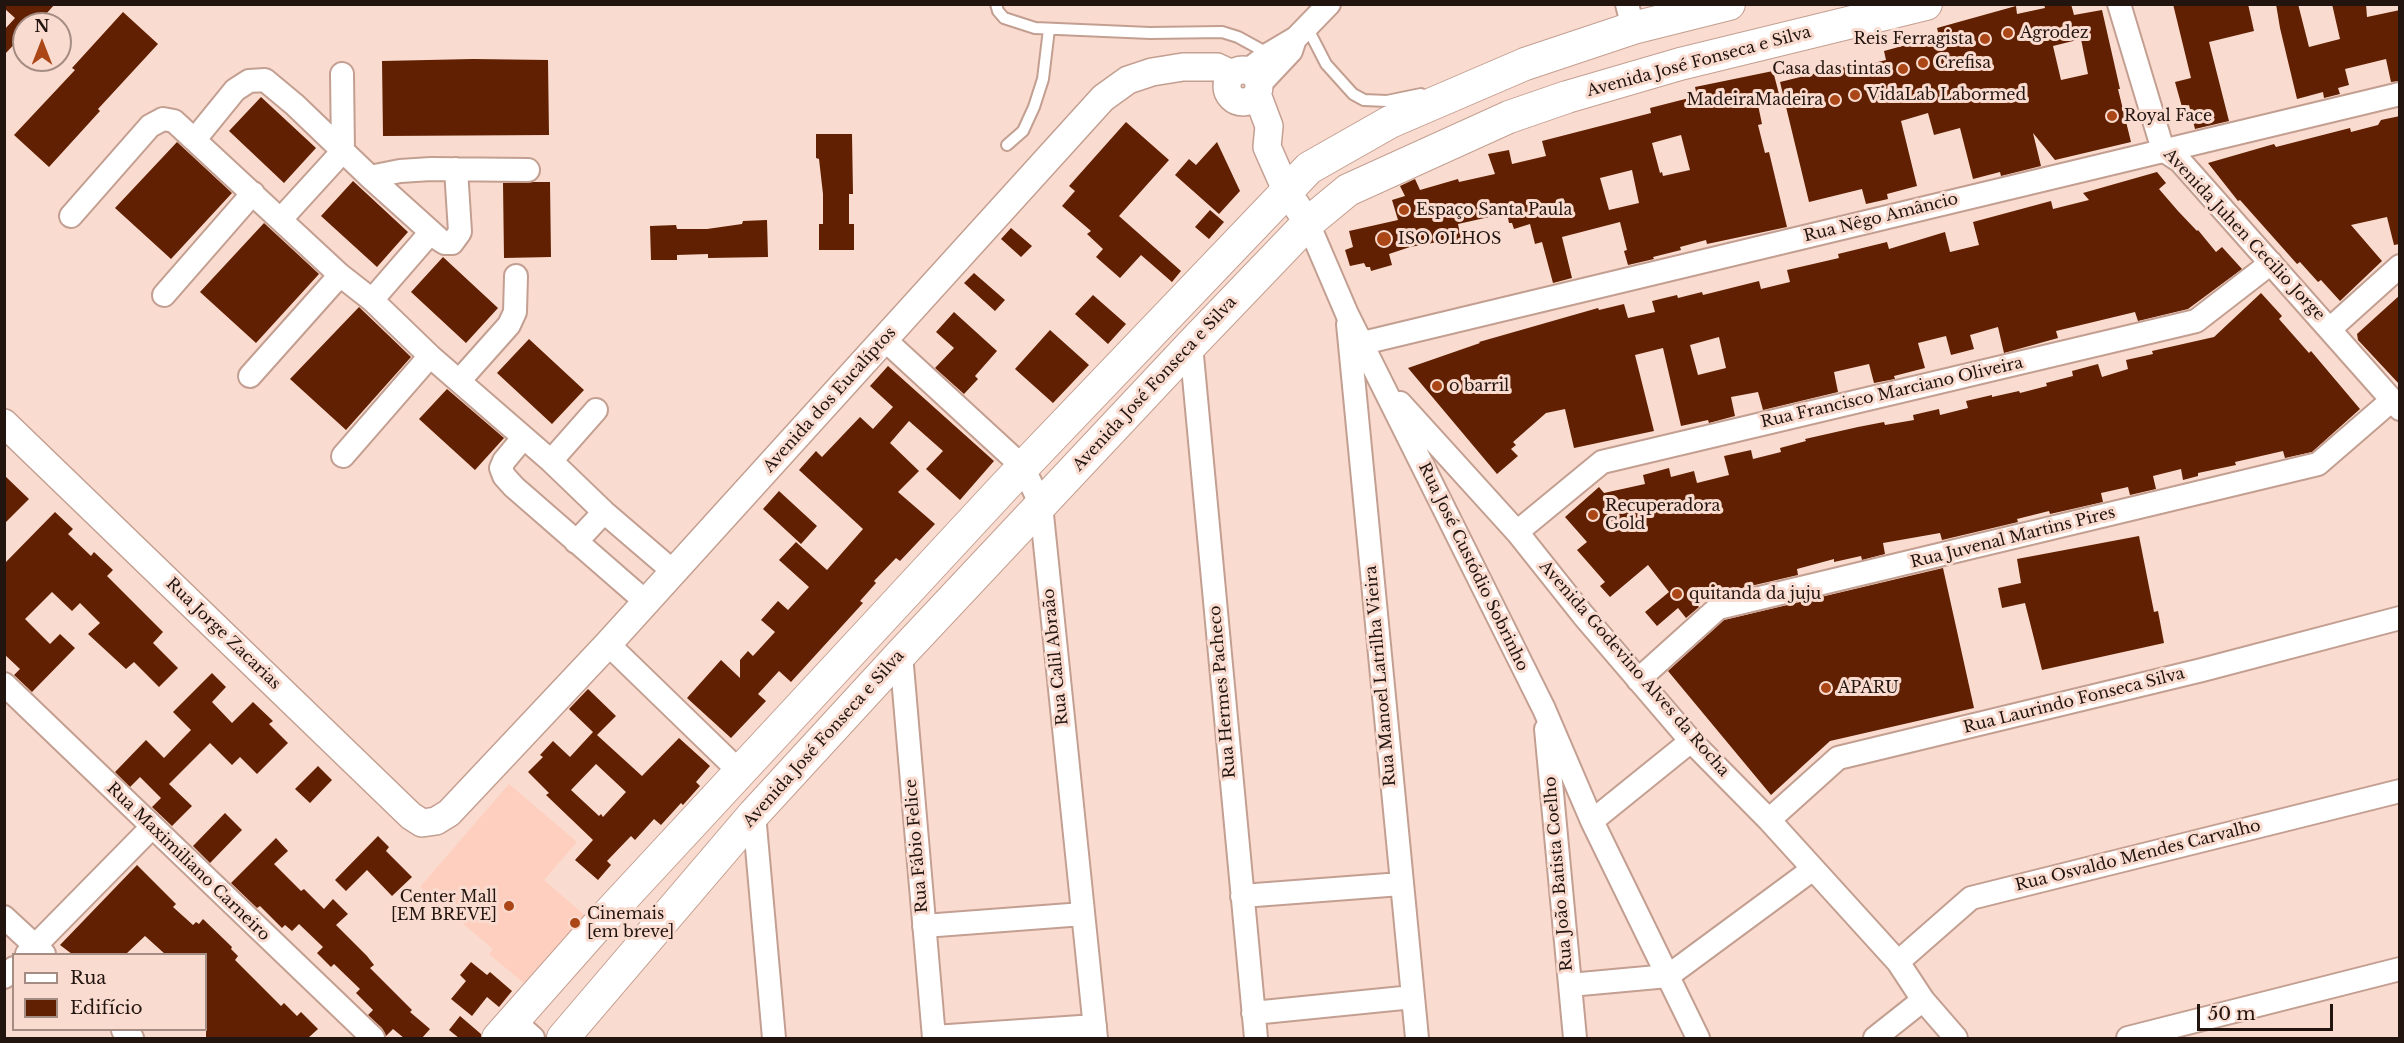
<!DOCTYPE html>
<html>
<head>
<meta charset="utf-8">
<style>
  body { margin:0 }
  #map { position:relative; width:2404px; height:1043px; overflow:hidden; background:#fadbcf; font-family:"Libre Baskerville",serif }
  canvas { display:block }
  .frame { position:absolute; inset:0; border:6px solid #221510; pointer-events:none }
  .legend { position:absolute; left:12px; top:953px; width:195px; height:78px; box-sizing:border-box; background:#fadbcf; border:2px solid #a48c83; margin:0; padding:8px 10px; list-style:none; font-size:18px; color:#221510 }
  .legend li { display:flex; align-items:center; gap:12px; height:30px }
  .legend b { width:30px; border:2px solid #a48c83 }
  .north { position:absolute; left:12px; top:12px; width:60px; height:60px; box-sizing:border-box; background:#fadbcf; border:2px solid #a48c83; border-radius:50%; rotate:0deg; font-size:16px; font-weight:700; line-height:24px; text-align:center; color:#221510 }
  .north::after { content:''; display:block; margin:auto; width:21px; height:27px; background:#ab4617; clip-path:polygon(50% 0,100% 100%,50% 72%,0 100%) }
  .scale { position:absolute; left:2197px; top:1004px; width:136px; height:27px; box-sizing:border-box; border:3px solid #221510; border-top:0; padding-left:8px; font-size:18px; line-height:21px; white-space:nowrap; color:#221510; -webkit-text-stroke:4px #fadbcf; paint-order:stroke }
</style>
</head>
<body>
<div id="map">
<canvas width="2404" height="1043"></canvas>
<div class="frame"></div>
<ul class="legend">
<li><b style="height:8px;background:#fff"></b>Rua</li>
<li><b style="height:16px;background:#612001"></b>Edifício</li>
</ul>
<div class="north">N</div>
<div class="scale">50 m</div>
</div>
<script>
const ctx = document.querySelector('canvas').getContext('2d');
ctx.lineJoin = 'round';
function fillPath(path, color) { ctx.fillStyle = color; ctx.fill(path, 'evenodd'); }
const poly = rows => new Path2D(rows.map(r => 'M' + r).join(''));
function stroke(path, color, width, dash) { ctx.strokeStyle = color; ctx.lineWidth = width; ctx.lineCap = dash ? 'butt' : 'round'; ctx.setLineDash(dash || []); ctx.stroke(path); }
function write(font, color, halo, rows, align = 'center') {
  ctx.font = font + ' "Libre Baskerville",serif'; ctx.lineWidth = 6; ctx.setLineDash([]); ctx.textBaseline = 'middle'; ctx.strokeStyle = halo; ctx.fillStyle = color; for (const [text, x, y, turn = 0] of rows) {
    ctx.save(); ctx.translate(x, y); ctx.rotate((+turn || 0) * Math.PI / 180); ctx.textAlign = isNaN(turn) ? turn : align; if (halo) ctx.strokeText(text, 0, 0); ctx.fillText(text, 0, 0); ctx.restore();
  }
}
fillPath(poly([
  [509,784,577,842,544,880,597,926,538,995,489,954,493,949,420,887]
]), '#fecfbe');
fillPath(poly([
  [4,4,55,4,37,24,24,24,24,34,4,55,4,30,15,18,4,8],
  [2044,4,2071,4,2074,15,2102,10,2120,89,2118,89,2131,142,2055,160,2033,133,2041,166,2001,176,2000,172,1973,179,1960,128,1934,135,1928,113,1901,121,1917,186,1887,194,1888,199,1866,204,1862,189,1809,202,1780,82,1857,63,1858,67,1886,60,1884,51,1939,36,1937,28,2016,6,2017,14,2045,8],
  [2081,39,2088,74,2061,80,2053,46],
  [2173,4,2248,4,2254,31,2209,42,2229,121,2195,129,2189,105,2182,107,2175,82,2191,78],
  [2276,4,2298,4,2309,47,2340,39,2332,4,2366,4,2367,17,2400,10,2400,81,2391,82,2386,59,2345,69,2349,85,2338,88,2340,94,2324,98,2323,92,2297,99,2280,28],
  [123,12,158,44,98,109,100,111,49,167,14,135,75,70,72,68],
  [473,59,548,60,549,135,383,136,382,61],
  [1773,71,1779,94,1757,100,1762,124,1758,125,1765,153,1769,152,1787,227,1707,244,1706,240,1680,247,1681,250,1653,257,1654,259,1628,265,1624,251,1627,250,1620,222,1562,237,1572,278,1553,283,1542,242,1535,244,1530,224,1514,229,1512,223,1509,223,1507,213,1458,224,1461,239,1439,245,1438,242,1410,247,1389,254,1392,265,1371,271,1370,267,1366,267,1364,263,1350,266,1345,250,1353,247,1349,231,1398,220,1392,200,1405,196,1400,186,1415,179,1420,190,1458,179,1459,182,1495,174,1488,154,1509,150,1512,164,1546,156,1542,141,1651,113,1650,108,1697,96,1695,87],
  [1681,135,1690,170,1663,176,1662,172,1660,173,1652,143],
  [1632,170,1639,203,1609,210,1600,178],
  [261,97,316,148,284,183,229,131],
  [2400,116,2400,244,2394,245,2387,217,2351,225,2382,261,2340,301,2321,280,2318,282,2300,262,2297,264,2240,200,2238,201,2208,163,2274,144,2276,147,2350,128,2351,132,2378,125,2381,120],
  [1126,122,1169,160,1119,216,1181,271,1172,282,1141,255,1120,278,1096,257,1103,249,1087,234,1091,231,1062,206,1075,191,1069,186],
  [816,134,852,134,853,194,849,194,849,224,854,224,854,250,819,250,819,224,823,224,823,194,819,159,816,158],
  [177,142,232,193,171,259,115,208],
  [1217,142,1240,191,1219,214,1175,175,1189,159,1196,165],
  [2157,172,2166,183,2159,189,2178,211,2197,231,2198,230,2216,252,2222,247,2242,269,2188,309,2138,321,2135,312,2056,331,2058,338,2004,353,1998,327,1970,335,1974,349,1951,355,1946,336,1918,343,1925,368,1894,376,1895,379,1874,383,1869,364,1834,372,1838,392,1763,410,1758,392,1731,397,1735,416,1709,423,1708,420,1681,426,1663,348,1635,355,1654,431,1574,448,1565,409,1546,413,1513,442,1516,445,1511,449,1518,456,1497,474,1408,368,1480,343,1479,342,1598,308,1599,310,1624,304,1628,318,1655,312,1652,301,1677,295,1678,298,1702,292,1703,295,1759,281,1761,289,1790,282,1787,270,1839,258,1838,254,1887,242,1889,249,1945,232,1950,252,1979,245,1973,222,2051,201,2053,209,2089,200,2083,193],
  [1719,337,1726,368,1698,375,1690,345],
  [353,181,408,232,377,267,321,216],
  [534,182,550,182,551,257,504,258,503,183],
  [1210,210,1224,222,1209,239,1195,227],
  [767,220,768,257,708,258,708,254,677,255,677,260,651,260,650,226,676,225,677,229,707,229,742,224,743,221],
  [264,223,319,274,256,343,200,292],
  [1011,228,1032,246,1021,257,1001,239],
  [443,257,498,308,466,343,411,292],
  [974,273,1005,300,995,311,964,283],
  [2261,293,2282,316,2279,319,2309,353,2311,351,2360,409,2312,452,2285,458,2283,451,2235,462,2236,465,2198,473,2198,476,2183,480,2181,469,2153,476,2156,489,2130,495,2128,487,2101,493,2103,502,2050,514,2049,511,2017,519,2018,522,1942,540,1940,533,1883,543,1885,554,1862,560,1861,556,1834,562,1834,559,1797,569,1798,575,1729,591,1728,587,1690,596,1699,607,1686,618,1678,608,1657,626,1645,612,1669,592,1648,565,1610,597,1600,586,1605,582,1577,550,1587,542,1565,517,1599,487,1604,493,1645,484,1643,475,1669,468,1671,477,1694,471,1697,483,1729,475,1724,456,1751,450,1753,459,1781,452,1780,448,1806,441,1805,439,1858,427,1884,422,1885,425,1914,420,1913,415,1939,409,1940,415,1968,408,1966,401,1992,395,1992,397,2019,391,2020,393,2047,386,2046,383,2073,376,2072,371,2098,364,2102,377,2128,369,2126,360,2153,354,2152,351,2214,337],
  [1093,295,1126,324,1108,344,1075,314],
  [2400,295,2400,385,2358,340,2357,334],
  [359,307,411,357,346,430,290,379],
  [954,312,997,351,975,376,978,379,964,394,935,368,954,348,936,332],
  [1050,330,1089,365,1053,403,1015,369],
  [529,339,584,390,552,424,497,373],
  [888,366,994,461,960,500,926,469,943,451,909,421,890,443,919,471,898,492,935,524,900,561,896,558,874,581,876,583,860,601,863,603,791,682,779,671,758,694,766,701,731,738,687,698,721,660,740,678,740,660,748,651,753,656,775,632,761,620,778,601,788,610,809,587,779,560,796,542,827,570,863,529,799,470,816,451,822,457,860,417,873,429,893,407,870,386],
  [447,389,504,438,475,470,419,419],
  [4,475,29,499,4,524],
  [779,491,817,526,801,544,763,509],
  [55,512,73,529,68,534,91,556,94,552,113,570,107,576,163,632,153,643,178,668,159,687,134,662,126,669,88,634,100,623,80,603,72,611,52,592,25,619,50,644,60,634,75,648,32,692,14,675,20,669,4,654,4,564],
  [2139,536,2154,612,2158,611,2164,643,2042,670,2025,603,2002,608,1998,588,2021,583,2017,559],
  [1943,568,1974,708,1830,741,1771,795,1668,671,1724,620],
  [212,673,226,687,212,702,232,723,253,702,273,721,269,724,288,743,257,774,240,757,232,765,210,743,169,784,192,806,172,826,152,807,161,798,140,777,130,787,115,772,146,740,164,758,191,730,173,712],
  [588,689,616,716,597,735,642,776,679,738,710,766,696,782,700,786,683,805,681,803,661,825,654,819,635,840,631,836,607,861,611,865,598,880,575,860,593,840,546,795,549,793,528,772,543,757,540,755,553,741,570,757,593,732,569,709],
  [596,764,626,792,603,817,601,814,599,816,571,790],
  [318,766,332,780,310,803,295,789],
  [225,813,242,830,210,863,193,846],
  [378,836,389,847,386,851,412,877,392,896,367,870,346,891,335,880],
  [276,838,288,851,274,864,301,891,304,889,324,909,333,899,348,914,336,925,367,956,374,965,370,968,412,1010,410,1012,430,1029,422,1038,404,1038,393,1029,386,1036,382,1028,368,1015,373,1010,356,993,360,989,334,964,331,967,317,953,323,947,299,924,292,931,285,925,282,928,260,906,257,908,231,883],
  [137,865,176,904,173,907,193,925,196,922,199,924,203,919,232,947,231,949,238,956,235,960,281,1006,284,1003,297,1016,301,1012,318,1029,308,1038,206,1038,206,954,165,954,145,936,126,954,72,954,60,945],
  [471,962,487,975,490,972,512,991,499,1007,487,997,472,1016,451,999,466,981,460,975],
  [460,1016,481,1034,481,1038,459,1038,449,1030]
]), '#612001');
const service = poly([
  [996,4,998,11,1004,18,1035,28,1150,33,1222,32,1238,37,1269,54],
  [1307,27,1326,64,1353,94,1364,100,1387,101,1421,94],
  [1007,145,1023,131,1034,107,1043,79,1049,29]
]);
const minor = poly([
  [1627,4,1633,28],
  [2119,4,2163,150,2180,161,2400,409],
  [1248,70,1269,54,1296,38,1329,4],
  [1260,84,1291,51,1294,42],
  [196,138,235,90,249,81,265,80,295,105,370,177,440,240,445,243,452,243,460,232,456,169],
  [370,177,400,171,431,169,528,170],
  [71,216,150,126,163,119,174,121,340,275,372,300,430,356,551,461,604,512,674,572],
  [281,219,343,151,342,74],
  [1308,223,1347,314,1544,709,1592,821,1698,1038],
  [164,295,253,193],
  [372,300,431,232],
  [1348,324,1417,1038],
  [2330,329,2400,266],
  [884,339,1023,467,1041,505,1096,1038],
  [1363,343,2400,94],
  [1191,345,1256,1038],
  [250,376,340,275],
  [460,380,509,325,515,312,516,276],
  [1400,403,1517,532,1583,615,1691,741,1769,820,1898,962,1923,1000,1956,1038],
  [523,438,504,461,501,468,504,476,514,487,646,602],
  [343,456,430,356],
  [551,461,596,410],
  [1517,532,1602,462,2196,321,2271,263],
  [576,542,604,512],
  [608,644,740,772],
  [901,654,934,1038],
  [1638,680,1718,608,2318,464,2392,400],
  [4,684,373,1038],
  [1546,729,1575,1038],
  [754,814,774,1038],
  [1769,820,1838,758,2202,670,2400,618],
  [1592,821,1691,741],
  [1242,896,1401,884],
  [4,917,44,954],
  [924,926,1083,914],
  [27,954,152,827],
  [1898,962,1971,898,2400,791],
  [4,977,14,968],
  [1570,985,1668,976,1813,869],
  [1253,1013,1413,997],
  [514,1021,533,1038],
  [123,1030,132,1038],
  [934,1037,1095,1026],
  [1875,1038,1923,1000],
  [2128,1038,2400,969]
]);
const tertiary = poly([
  '1227 86a16 16 0 1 1 32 0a16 16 0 1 1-32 0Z',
  [1257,94,1269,126,1267,147,1286,190,1308,223],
  [4,423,411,816,422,823,436,821,449,813,608,644,1103,98,1128,80,1152,72,1183,67,1217,67,1232,74]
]);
const secondary = poly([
  [498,1038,597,926,1005,486,1309,168,1390,122,1525,64,1633,28,1729,4],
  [563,1038,754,814,901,654,1191,345,1308,223,1348,190,1509,117,1567,97,1680,64,1926,4]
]);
stroke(service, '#c39f91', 14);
stroke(minor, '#c39f91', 26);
stroke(tertiary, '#c39f91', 30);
stroke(secondary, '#c39f91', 34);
stroke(service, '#fff', 10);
stroke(minor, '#fff', 22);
stroke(tertiary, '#fff', 27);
stroke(secondary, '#fff', 32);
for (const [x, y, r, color] of [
  [2008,33,6,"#ab4617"],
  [1985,39,6,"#ab4617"],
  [1923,63,6,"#ab4617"],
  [1903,69,6,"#ab4617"],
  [1855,95,6,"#ab4617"],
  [1835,100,6,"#ab4617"],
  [2112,116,6,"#ab4617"],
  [1404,210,6,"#ab4617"],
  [1384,239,8,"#ab4617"],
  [1437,386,6,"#ab4617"],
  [1593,515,6,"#ab4617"],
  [1677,594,6,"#ab4617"],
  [1826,688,6,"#ab4617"],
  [509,906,6,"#ab4617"],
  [575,923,6,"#ab4617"]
]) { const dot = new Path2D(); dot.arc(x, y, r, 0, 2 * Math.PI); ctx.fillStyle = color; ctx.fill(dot); stroke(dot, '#fadbcf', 2); }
write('16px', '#221510', '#fadbcf', [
  ["Agrodez",2020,33],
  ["Reis Ferragista",1973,39,"right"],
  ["Crefisa",1935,63],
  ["Casa das tintas",1891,69,"right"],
  ["VidaLab Labormed",1867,95],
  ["MadeiraMadeira",1823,100,"right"],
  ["Royal Face",2124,116],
  ["Espaço Santa Paula",1416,210],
  ["ISO OLHOS",1398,239],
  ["o barril",1449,386],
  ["Recuperadora",1605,506],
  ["Gold",1605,524],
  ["quitanda da juju",1689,594],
  ["APARU",1838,688],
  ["Center Mall",497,897,"right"],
  ["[EM BREVE]",497,915,"right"],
  ["Cinemais",587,914],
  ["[em breve]",587,932]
], 'left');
write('16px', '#221510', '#fadbcf', [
  ["Avenida José Fonseca e Silva",1699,62,-15],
  ["Rua Nêgo Amâncio",1881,218,-14],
  ["Avenida Juhen Cecilio Jorge",2244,235,47],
  ["Avenida José Fonseca e Silva",1155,384,-47],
  ["Rua Francisco Marciano Oliveira",1892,393,-13],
  ["Avenida dos Eucalíptos",830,400,-48],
  ["Rua Juvenal Martins Pires",2013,538,-14],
  ["Rua José Custódio Sobrinho",1473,567,64],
  ["Rua Jorge Zacarias",223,634,44],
  ["Rua Calil Abraão",1056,657,-96],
  ["Avenida Godevino Alves da Rocha",1634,669,49],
  ["Rua Manoel Latrilha Vieira",1381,676,-95],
  ["Rua Hermes Pacheco",1223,692,-95],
  ["Rua Laurindo Fonseca Silva",2074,701,-14],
  ["Avenida José Fonseca e Silva",824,739,-48],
  ["Rua Fábio Felice",917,846,-95],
  ["Rua Osvaldo Mendes Carvalho",2138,856,-14],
  ["Rua Maximiliano Carneiro",188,862,44],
  ["Rua João Batista Coelho",1559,874,-95]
]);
</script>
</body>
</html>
